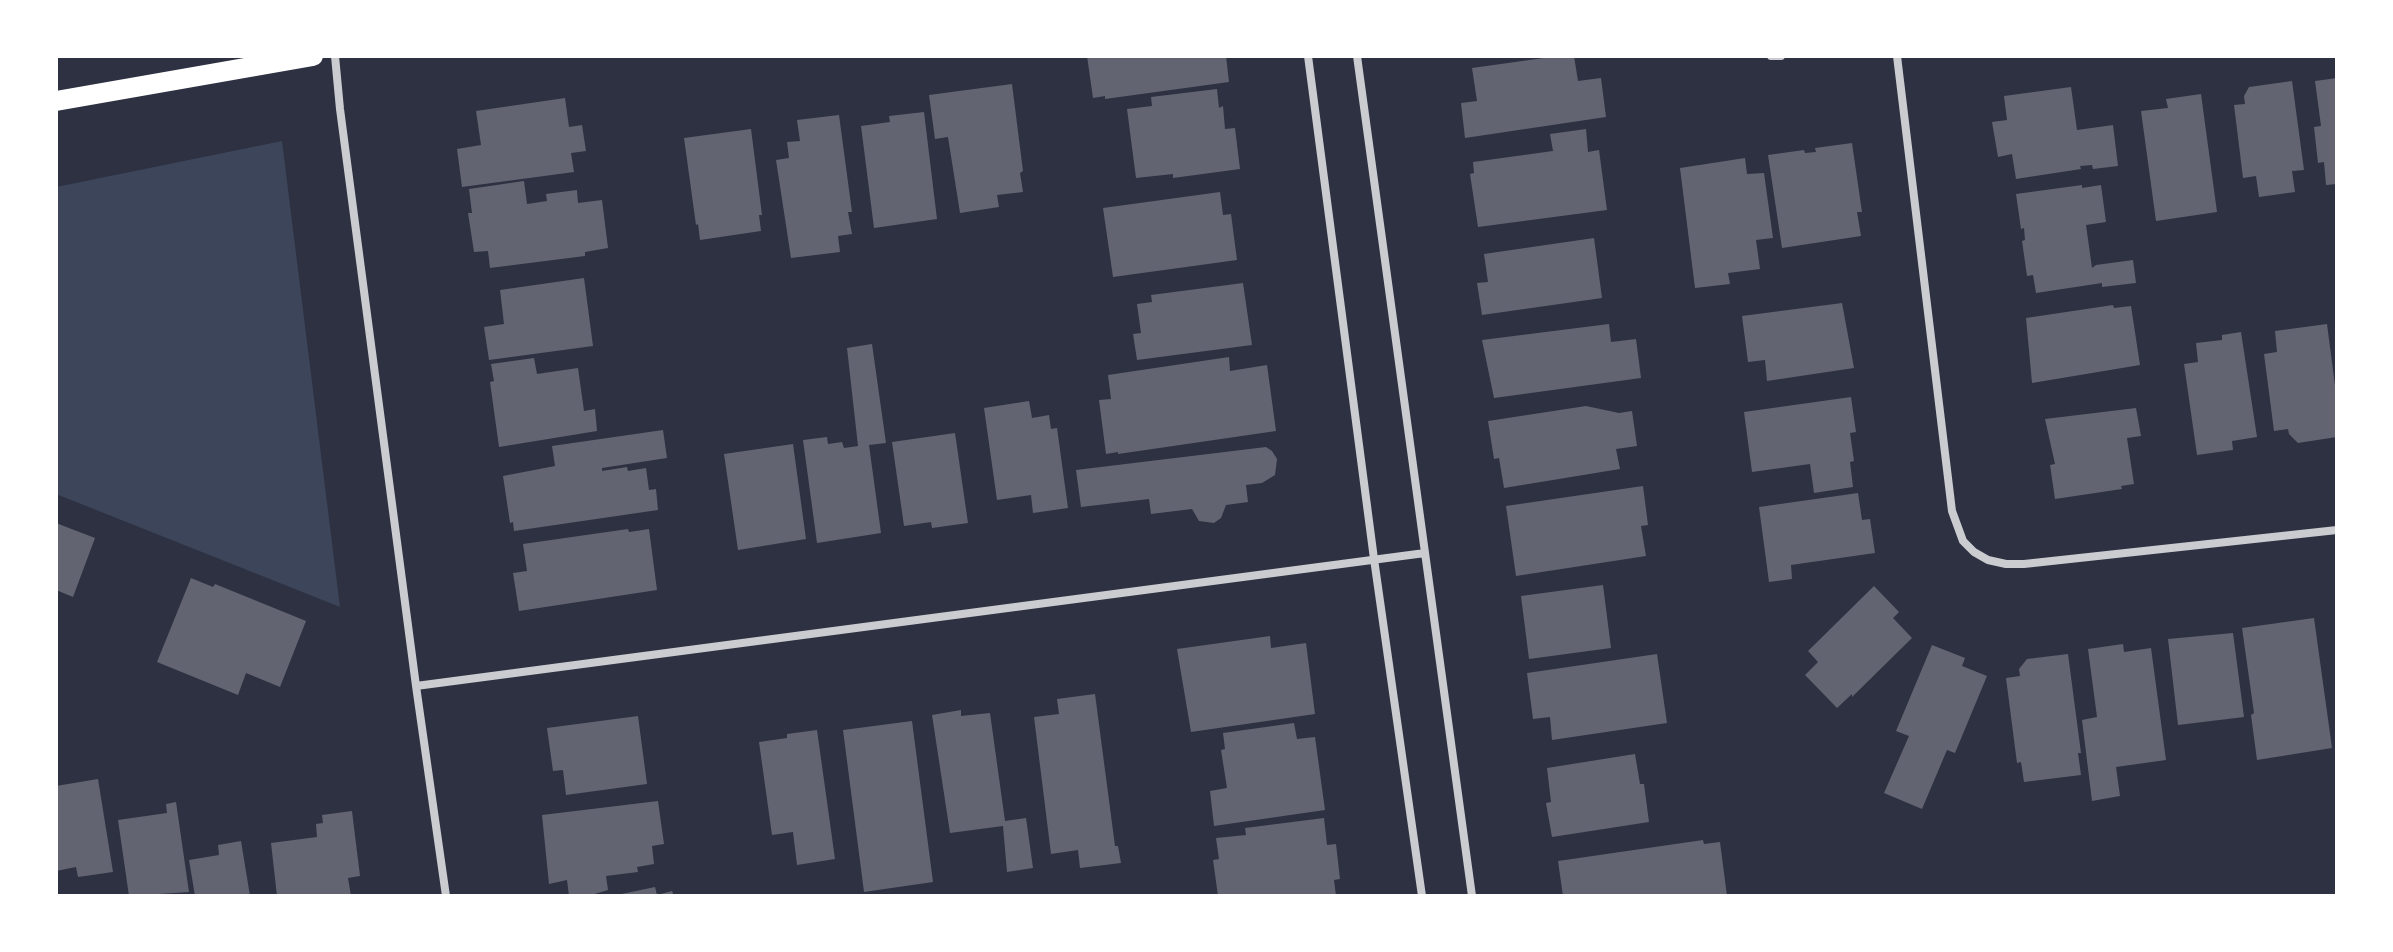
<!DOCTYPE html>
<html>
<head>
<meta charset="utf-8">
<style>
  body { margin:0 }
  #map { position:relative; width:2393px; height:952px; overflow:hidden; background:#2d3142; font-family:"PT Sans Narrow",sans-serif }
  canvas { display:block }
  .frame { position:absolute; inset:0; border:58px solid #fff; pointer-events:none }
</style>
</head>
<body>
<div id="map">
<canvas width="2393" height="952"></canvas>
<div class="frame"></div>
</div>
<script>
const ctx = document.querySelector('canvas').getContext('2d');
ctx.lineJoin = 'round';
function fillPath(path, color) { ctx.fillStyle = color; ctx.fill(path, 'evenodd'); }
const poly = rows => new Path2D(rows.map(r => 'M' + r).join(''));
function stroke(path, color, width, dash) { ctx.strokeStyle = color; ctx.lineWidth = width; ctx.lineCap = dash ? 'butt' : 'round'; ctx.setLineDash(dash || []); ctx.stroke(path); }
fillPath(poly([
  [282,141,340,607,56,494,56,187]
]), '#3c4559');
fillPath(poly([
  [1087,56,1226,56,1229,82,1105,99,1105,96,1093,98],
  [1558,56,1574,56,1578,81,1601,78,1606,117,1465,138,1461,103,1477,101,1472,68],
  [2337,78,2337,184,2326,185,2324,162,2318,163,2314,127,2321,126,2315,81],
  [2292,81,2304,170,2292,171,2295,192,2259,197,2256,176,2243,178,2234,105,2245,104,2244,96,2249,87],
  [1012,84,1023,171,1020,173,1023,192,997,195,999,207,960,213,948,137,935,139,929,95],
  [2071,87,2077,130,2113,125,2118,166,2093,169,2092,165,2080,166,2081,169,2016,179,2012,154,1998,157,1992,122,2007,120,2004,96],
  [1217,89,1219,108,1223,106,1225,129,1235,128,1240,169,1173,178,1173,174,1136,178,1127,109,1152,106,1151,97],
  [2201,94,2217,212,2156,221,2141,111,2168,108,2166,99],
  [565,98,569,127,582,125,586,151,571,153,574,172,462,187,457,149,481,145,476,111],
  [924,112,937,219,874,228,861,126,890,122,889,116],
  [839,115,852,212,848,212,852,234,838,236,840,252,791,258,776,160,789,158,787,142,800,141,797,120],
  [751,129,762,215,759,215,761,231,700,240,698,224,696,225,684,138],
  [1586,129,1588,152,1599,150,1607,210,1478,227,1470,174,1474,173,1473,162,1553,151,1550,134],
  [1852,143,1862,212,1857,212,1861,236,1782,248,1768,155,1804,150,1805,153,1816,152,1815,148],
  [1745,158,1747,174,1764,173,1773,238,1756,240,1760,269,1728,273,1730,284,1695,288,1680,168],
  [524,181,527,204,547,201,546,194,577,190,578,203,602,200,608,248,585,252,585,256,490,268,488,251,474,252,468,213,472,213,469,189],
  [2082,185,2082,188,2101,185,2106,222,2086,225,2092,268,2096,265,2133,260,2136,283,2102,287,2102,283,2036,293,2033,275,2027,276,2022,241,2025,240,2024,228,2021,229,2016,194],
  [1220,192,1223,215,1231,214,1237,260,1113,277,1103,208],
  [1594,238,1602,298,1482,315,1477,283,1488,282,1484,254],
  [584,278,593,346,489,360,484,327,504,324,500,290],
  [1243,283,1252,345,1137,360,1133,334,1141,333,1137,304,1152,302,1151,295],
  [1842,303,1854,368,1767,381,1765,360,1748,362,1742,316],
  [2113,305,2114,308,2131,306,2140,365,2032,383,2026,318],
  [1609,324,1611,342,1636,339,1641,378,1494,398,1482,340],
  [2327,324,2337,401,2337,437,2298,443,2289,434,2288,429,2274,431,2264,354,2277,352,2275,331],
  [2241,332,2257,437,2232,441,2233,450,2197,455,2184,364,2198,362,2196,343,2222,340,2222,335],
  [872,344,886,443,869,445,881,533,817,543,803,440,827,437,828,444,842,442,844,448,858,446,847,348],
  [1229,357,1230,371,1267,365,1276,431,1118,454,1118,452,1106,454,1099,400,1111,399,1108,375],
  [534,358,537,374,578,368,584,411,595,409,597,431,499,447,490,382,494,381,491,364],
  [1851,397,1856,432,1850,433,1854,461,1850,462,1853,487,1814,493,1810,464,1752,472,1744,412],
  [1029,401,1032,418,1049,415,1051,429,1057,428,1068,508,1033,513,1031,495,997,500,984,408],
  [1586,406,1619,413,1632,411,1637,446,1616,449,1620,469,1504,488,1499,458,1494,459,1488,421],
  [2136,408,2141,436,2127,438,2134,484,2121,486,2122,489,2055,499,2050,465,2055,464,2045,419],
  [663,430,667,458,602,468,602,471,627,467,628,471,646,468,649,490,656,489,658,510,514,531,513,522,510,523,503,476,555,466,552,446],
  [955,433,968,523,932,528,931,522,904,526,892,442],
  [793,444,806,539,738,550,724,454],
  [1266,447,1272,451,1277,459,1275,475,1262,483,1246,485,1248,502,1226,505,1221,518,1214,523,1199,521,1192,509,1151,514,1149,499,1081,507,1076,470],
  [1643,486,1648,525,1641,526,1646,556,1516,576,1506,506],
  [1858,493,1862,520,1870,519,1875,553,1791,565,1792,579,1769,582,1759,507],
  [56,523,95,538,73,597,56,590],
  [628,529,629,532,649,529,657,590,519,611,513,573,527,571,523,544],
  [191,578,213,587,215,584,306,621,280,687,246,673,238,695,157,662],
  [1603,585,1611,648,1529,659,1521,596],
  [1874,586,1899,612,1893,618,1912,638,1852,697,1852,694,1837,708,1805,675,1818,662,1808,651],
  [2314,618,2332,748,2257,760,2251,715,2254,713,2242,628],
  [2233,633,2244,717,2178,725,2168,639],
  [1270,636,1271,648,1306,643,1315,714,1191,732,1177,649],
  [2123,644,2124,652,2151,648,2166,760,2116,767,2120,796,2092,801,2082,720,2097,717,2088,649],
  [1932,645,1965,658,1962,666,1987,676,1955,753,1947,750,1922,809,1884,793,1909,736,1896,731],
  [1657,654,1667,723,1552,740,1550,717,1533,719,1527,673],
  [2068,654,2081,753,2078,753,2081,775,2024,782,2021,762,2017,763,2006,678,2020,676,2019,669,2027,659],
  [1095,694,1115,846,1118,846,1121,863,1080,868,1078,850,1051,854,1034,717,1059,714,1057,699],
  [961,710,961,716,990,713,1005,821,1026,818,1033,868,1007,872,1003,826,950,833,932,715],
  [638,716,647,784,566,795,563,770,553,771,547,728],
  [912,721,933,882,864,892,843,730],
  [1294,723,1297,739,1315,737,1325,810,1214,826,1210,791,1227,788,1221,750,1225,749,1223,733],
  [817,730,835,859,797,865,793,832,772,835,759,742,787,738,787,734],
  [1635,754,1640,784,1644,784,1649,822,1552,837,1546,803,1551,802,1547,768],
  [98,779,113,872,78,877,76,867,56,871,56,786],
  [658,801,664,844,652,846,654,864,637,867,638,872,606,876,608,890,588,896,569,896,567,880,549,884,542,815],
  [176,802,189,892,129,896,118,820,167,813,166,804],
  [352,811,360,876,348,878,351,896,277,896,271,843,317,837,316,824,323,823,322,815],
  [1324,818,1327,845,1336,844,1340,879,1334,880,1336,896,1218,896,1213,860,1219,859,1216,838,1246,835,1245,828],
  [1703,840,1704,844,1720,842,1727,896,1563,896,1558,861],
  [241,841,250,896,195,896,189,860,219,855,218,845],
  [655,887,657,895,672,891,674,896,612,896]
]), '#626471');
stroke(poly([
  [335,56,340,109,416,686,446,896],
  [1308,56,1374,559,1422,896],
  [1357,56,1472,896],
  [1771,56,1781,56],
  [1897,56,1952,511,1963,541,1974,552,1988,560,2006,564,2024,564,2337,530],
  [416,686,1425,553]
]), '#caccd0', 8);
stroke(poly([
  [56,101,313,56]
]), '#fff', 20);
</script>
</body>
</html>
